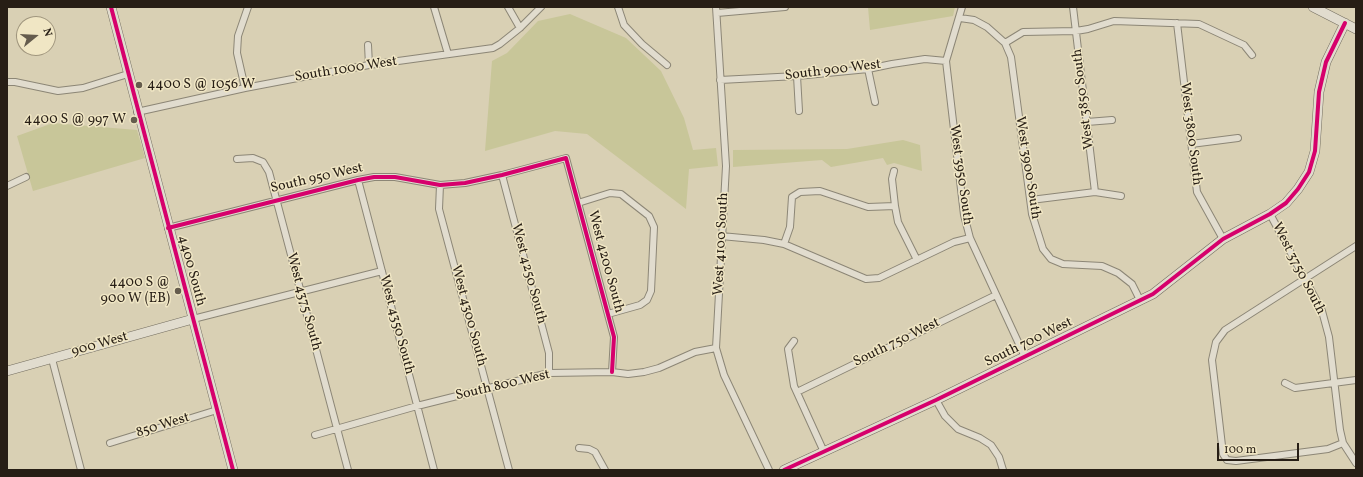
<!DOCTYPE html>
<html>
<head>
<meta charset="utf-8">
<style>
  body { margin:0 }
  #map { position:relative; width:1363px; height:477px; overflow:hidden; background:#d9d0b4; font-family:Vollkorn,serif }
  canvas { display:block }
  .frame { position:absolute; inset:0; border:8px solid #271e15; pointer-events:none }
  .north { position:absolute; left:16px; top:16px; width:40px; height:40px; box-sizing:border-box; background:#f0e6c4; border:1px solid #a0967e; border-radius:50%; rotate:72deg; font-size:11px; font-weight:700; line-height:16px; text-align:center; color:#271e15 }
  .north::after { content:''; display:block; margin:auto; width:14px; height:18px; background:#655c4d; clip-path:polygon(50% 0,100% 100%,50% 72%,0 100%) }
  .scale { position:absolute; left:1217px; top:443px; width:82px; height:18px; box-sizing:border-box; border:2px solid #271e15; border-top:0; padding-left:5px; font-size:12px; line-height:14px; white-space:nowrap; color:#271e15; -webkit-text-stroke:3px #f0e6c4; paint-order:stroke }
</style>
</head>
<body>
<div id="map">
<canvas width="1363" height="477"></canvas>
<div class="frame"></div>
<div class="north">N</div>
<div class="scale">100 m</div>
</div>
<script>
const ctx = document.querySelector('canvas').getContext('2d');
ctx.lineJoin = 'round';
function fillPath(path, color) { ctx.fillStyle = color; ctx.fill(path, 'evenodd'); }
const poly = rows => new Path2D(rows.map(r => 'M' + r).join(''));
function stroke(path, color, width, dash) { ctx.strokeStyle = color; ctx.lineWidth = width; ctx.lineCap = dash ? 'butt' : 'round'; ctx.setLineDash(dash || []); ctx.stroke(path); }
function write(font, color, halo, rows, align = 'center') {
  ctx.font = font + ' Vollkorn,serif'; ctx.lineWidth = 3; ctx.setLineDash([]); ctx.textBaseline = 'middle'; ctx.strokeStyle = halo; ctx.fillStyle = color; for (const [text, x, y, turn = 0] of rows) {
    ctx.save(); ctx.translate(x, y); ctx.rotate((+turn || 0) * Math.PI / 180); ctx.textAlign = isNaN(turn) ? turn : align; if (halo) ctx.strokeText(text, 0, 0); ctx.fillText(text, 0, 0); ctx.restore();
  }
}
fillPath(poly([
  [868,7,955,7,953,16,870,30],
  [570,14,626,38,661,71,684,118,693,150,716,148,718,166,689,169,686,209,587,134,555,131,485,151,492,61,507,53,538,21],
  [53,123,137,130,145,158,33,191,17,136],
  [903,140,920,145,922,171,894,163,887,165,883,158,831,167,822,160,733,167,733,150,847,149]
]), '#c8c699');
const street = poly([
  [434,7,448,54],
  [508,7,520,28],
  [618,7,624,25,642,44,667,65],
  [716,7,726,166,716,348,724,375,769,470],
  [962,7,946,61,964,215,970,238,1025,357],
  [1073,7,1095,192],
  [717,13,785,7],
  [960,18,974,20,987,27,1005,43,1023,32,1076,31,1088,29,1114,21,1199,24,1244,45,1252,55],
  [1177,23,1197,192,1223,239],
  [1005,43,1011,57,1032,214,1043,249,1051,259,1063,264,1102,266,1118,273,1132,284,1140,300],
  [368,45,369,65],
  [868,69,875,102],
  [797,76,799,111],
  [720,80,797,76,868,69,892,64,925,59,946,61],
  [7,82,15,82,58,91,83,88,128,74],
  [245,88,237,53,238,36,248,7],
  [137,112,245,88,308,76,369,65,493,48,500,44,520,28,541,7],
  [1087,122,1112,120],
  [1191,144,1238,138],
  [237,159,253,158,263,162,269,172,348,470],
  [894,171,892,179,895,206,898,222,917,260],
  [502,175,549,353,549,373],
  [358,180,434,470],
  [440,185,439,209,509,470],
  [7,186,26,177],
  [1031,200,1095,192,1121,196],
  [578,203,610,193,621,194,649,216,654,227,651,291,647,300,640,305,608,314],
  [1270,214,1322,311,1329,337,1340,430,1343,443,1356,463],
  [168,228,358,180,374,177,395,177,440,185,465,183,502,175,566,158,614,337,612,372],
  [721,236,764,240,784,244,866,279,879,278,954,242,970,238],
  [784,244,790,227,792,197,800,192,820,191,868,207,895,206],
  [193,319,382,271],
  [794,341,788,349,794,386,824,452],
  [52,359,81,470],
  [1285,383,1295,388,1356,380],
  [797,392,996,295],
  [936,400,945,416,958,429,980,438,991,445,999,457,1003,470],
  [315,435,417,406,549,373,612,372,628,374,644,372,659,368,695,352,716,348],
  [110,443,217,410],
  [1343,443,1328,449,1236,461,1227,460,1223,454,1212,360,1216,342,1225,330,1356,246],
  [579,448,589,449,595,452,605,470]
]);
const secondary = poly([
  [111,7,233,470],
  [1313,7,1356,29],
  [7,371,193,319],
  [784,470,936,400,1153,294,1223,239,1270,214,1286,203,1298,189,1309,172,1315,151,1319,92,1326,62,1345,23]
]);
stroke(street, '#8c8676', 8);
stroke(secondary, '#746e60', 10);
stroke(street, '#e1dcce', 6);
stroke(secondary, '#e1dcce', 9);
stroke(poly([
  [111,7,233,470],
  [168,228,358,180,374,177,395,177,440,185,465,183,502,175,566,158,614,337,612,372],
  [784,470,936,400,1153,294,1223,239,1270,214,1286,203,1298,189,1309,172,1315,151,1319,92,1326,62,1345,23]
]), '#d6006c', 4);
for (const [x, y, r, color] of [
  [139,85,4,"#655c4d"],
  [134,120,4,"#655c4d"],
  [178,291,4,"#655c4d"]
]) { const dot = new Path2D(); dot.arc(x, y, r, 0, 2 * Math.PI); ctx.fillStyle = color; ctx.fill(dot); stroke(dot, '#f0e6c4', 1.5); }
write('14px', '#271e15', '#f0e6c4', [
  ["South 1000 West",346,70,-9],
  ["South 900 West",833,71,-7],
  ["West 3850 South",1084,99,-97],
  ["West 3800 South",1190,134,83],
  ["West 3900 South",1027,168,81],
  ["West 3950 South",960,175,82],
  ["South 950 West",317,179,-13],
  ["West 4100 South",722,244,-87],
  ["West 4200 South",605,262,75],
  ["West 3750 South",1298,269,63],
  ["4400 South",191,271,75],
  ["West 4250 South",528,274,75],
  ["West 4375 South",303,302,75],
  ["West 4300 South",468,316,75],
  ["West 4350 South",396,325,75],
  ["South 750 West",897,343,-26],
  ["South 700 West",1029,343,-26],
  ["900 West",100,345,-16],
  ["South 800 West",503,386,-13],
  ["850 West",163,426,-17]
]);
write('14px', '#271e15', '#f0e6c4', [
  ["4400 S @ 1056 W",147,85,"left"],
  ["4400 S @ 997 W",126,120],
  ["4400 S @",170,283],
  ["900 W (EB)",170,299]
], 'right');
</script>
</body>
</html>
